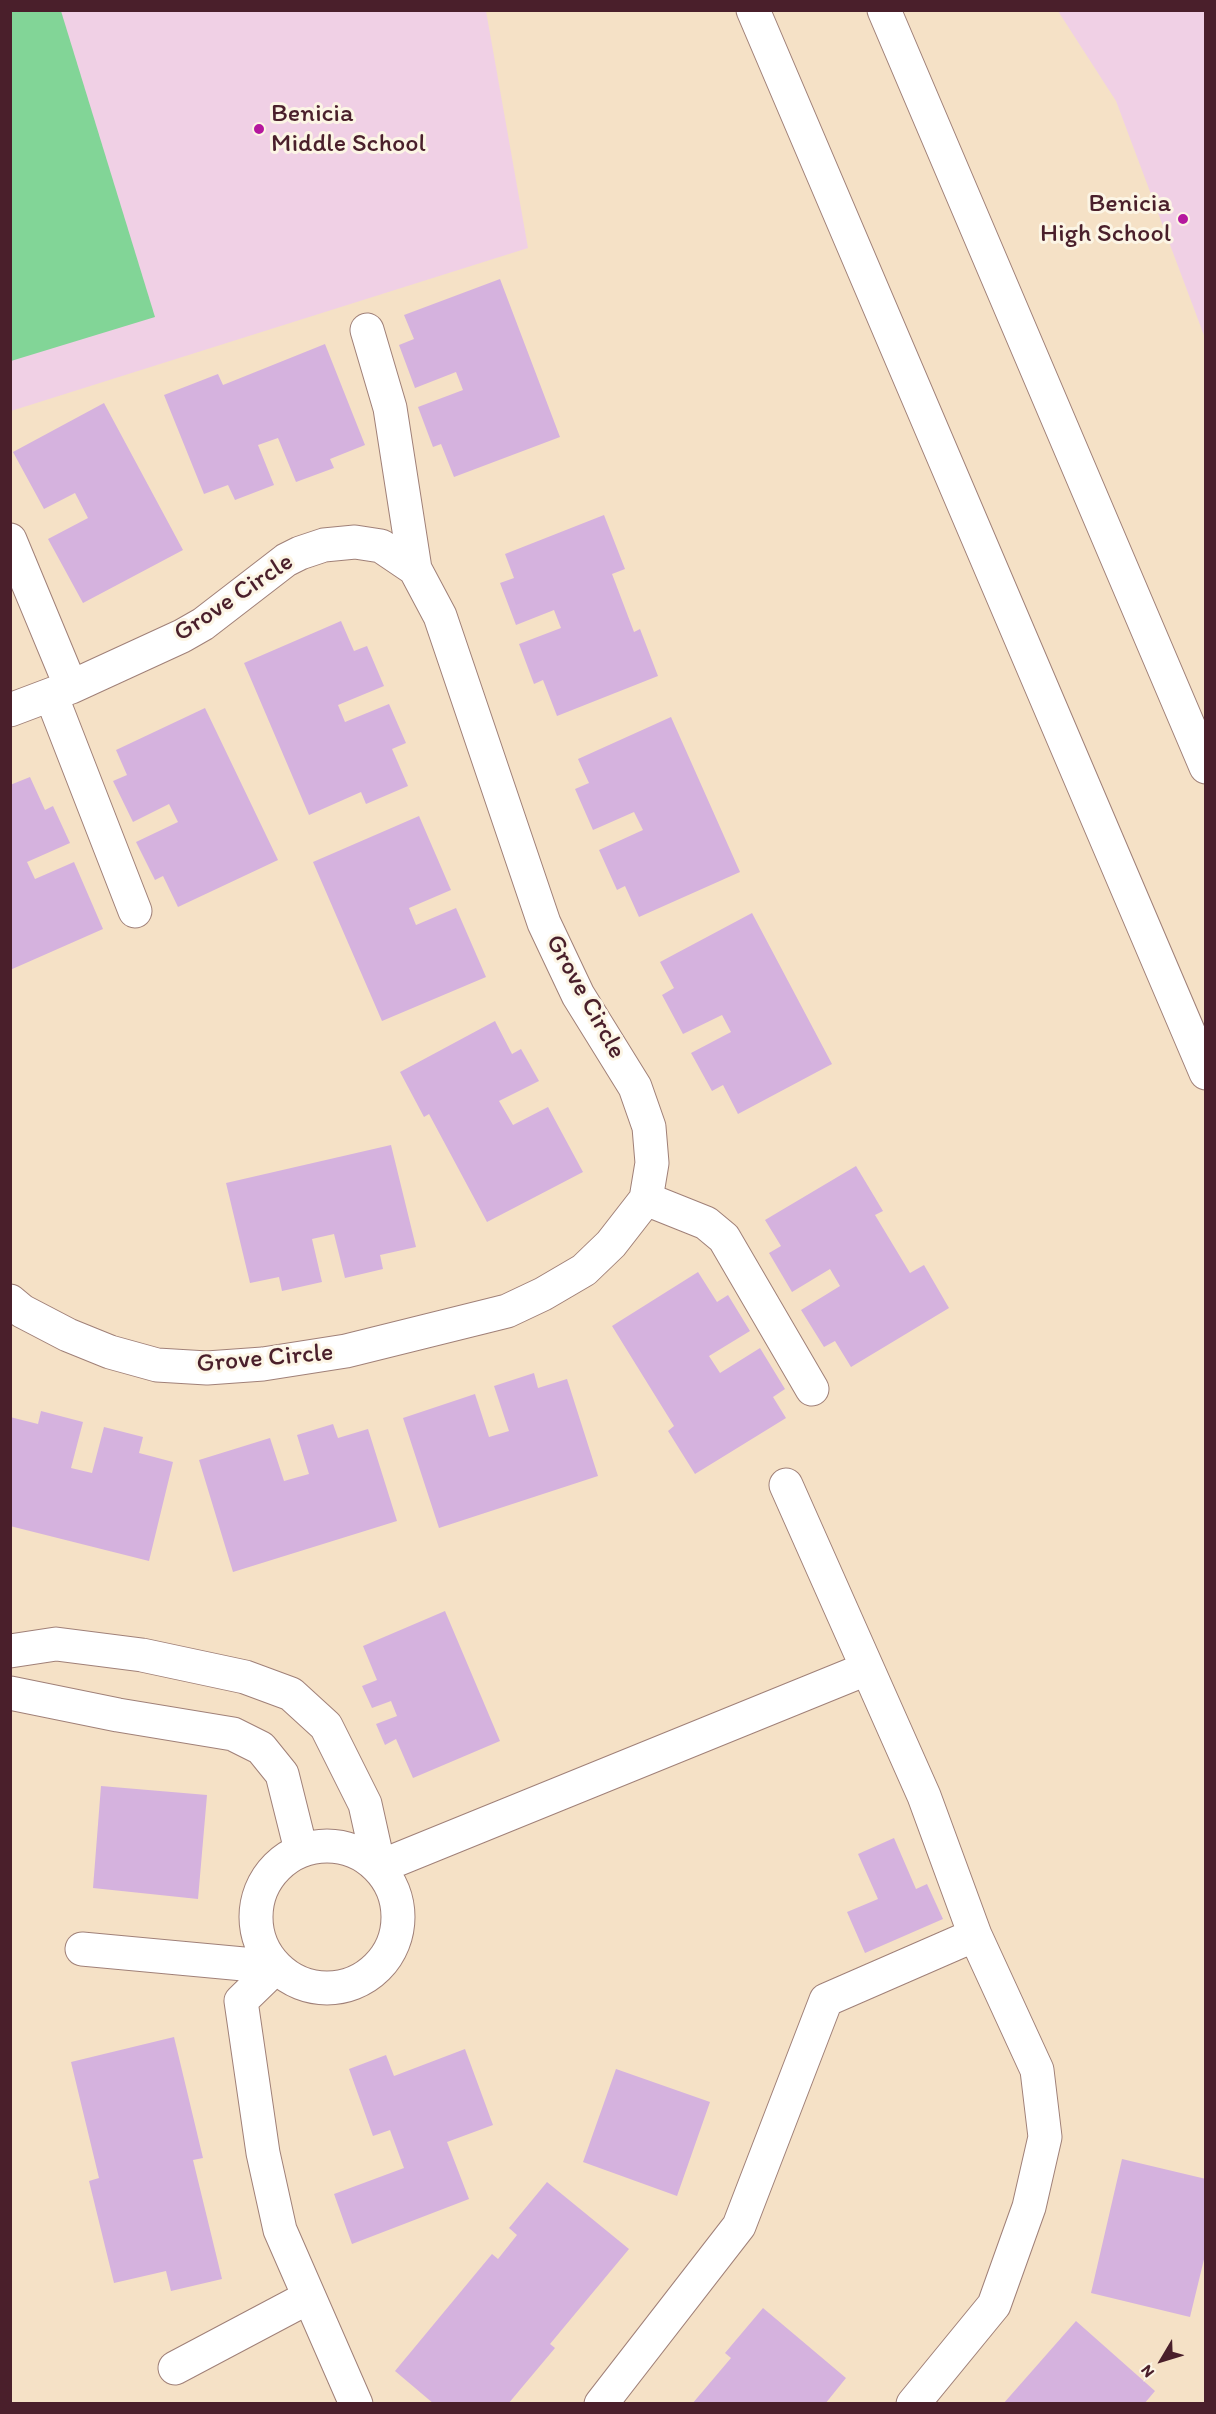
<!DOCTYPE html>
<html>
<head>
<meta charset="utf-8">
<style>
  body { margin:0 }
  #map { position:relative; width:1216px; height:2414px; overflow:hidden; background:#f5e1c6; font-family:Itim,sans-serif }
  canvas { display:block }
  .frame { position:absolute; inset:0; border:12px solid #4a1f2b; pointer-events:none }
  .north { position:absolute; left:1132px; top:2330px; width:60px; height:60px; -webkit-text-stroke:4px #fcf5e5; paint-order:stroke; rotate:232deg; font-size:16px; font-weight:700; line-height:24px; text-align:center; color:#4a1f2b }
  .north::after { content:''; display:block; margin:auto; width:21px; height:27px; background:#4a1f2b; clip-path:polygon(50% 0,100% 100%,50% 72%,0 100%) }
</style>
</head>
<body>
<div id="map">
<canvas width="1216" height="2414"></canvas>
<div class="frame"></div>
<div class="north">N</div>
</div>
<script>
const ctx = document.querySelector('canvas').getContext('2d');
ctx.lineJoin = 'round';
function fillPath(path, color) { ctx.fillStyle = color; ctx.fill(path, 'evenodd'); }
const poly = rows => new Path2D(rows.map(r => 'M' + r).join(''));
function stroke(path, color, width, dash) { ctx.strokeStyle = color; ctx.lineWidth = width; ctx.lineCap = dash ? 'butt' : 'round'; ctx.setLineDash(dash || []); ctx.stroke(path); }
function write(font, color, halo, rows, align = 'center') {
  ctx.font = font + ' Itim,sans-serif'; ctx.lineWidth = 6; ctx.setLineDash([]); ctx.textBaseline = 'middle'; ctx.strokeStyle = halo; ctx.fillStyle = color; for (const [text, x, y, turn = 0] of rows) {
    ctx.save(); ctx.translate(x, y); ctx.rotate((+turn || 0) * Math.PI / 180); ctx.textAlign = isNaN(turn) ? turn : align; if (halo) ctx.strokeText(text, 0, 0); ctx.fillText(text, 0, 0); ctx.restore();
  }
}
fillPath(poly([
  [11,11,486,11,528,248,11,411],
  [1058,11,1205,11,1205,338,1116,101]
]), '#f0d0e5');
fillPath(poly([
  [11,10,61,11,155,317,11,361]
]), '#82d597');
fillPath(poly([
  [500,279,560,437,454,477,441,444,433,447,418,407,463,390,456,372,415,388,399,345,414,339,404,315],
  [325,344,365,445,330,459,334,468,296,482,278,438,258,445,274,485,235,500,228,485,204,494,164,395,218,374,223,385],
  [104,403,183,550,83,603,48,539,88,518,75,493,44,509,13,452],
  [604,515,625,569,612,574,634,632,640,629,658,676,557,716,543,680,534,684,519,644,561,628,554,610,516,625,500,583,514,578,505,554],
  [341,621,354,651,367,646,384,686,338,705,345,722,389,704,406,743,392,749,408,786,366,804,361,792,309,815,244,663],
  [205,708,278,860,178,907,163,876,155,880,136,842,178,822,169,804,133,822,113,781,127,775,116,750],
  [671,717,740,872,639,917,625,886,617,890,599,850,643,830,634,812,593,830,575,789,589,783,578,759],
  [30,777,45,810,53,806,70,843,27,862,35,879,74,862,103,929,10,970,10,785],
  [419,816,451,890,409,908,416,925,456,908,486,977,382,1021,313,862],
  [752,913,832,1064,738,1114,723,1085,712,1091,691,1053,731,1032,722,1015,683,1034,662,995,674,988,660,962],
  [495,1021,512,1054,521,1049,539,1081,499,1101,513,1125,548,1107,583,1172,487,1222,429,1114,424,1117,400,1072],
  [391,1145,416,1247,380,1255,383,1269,345,1278,334,1234,312,1239,322,1282,282,1291,279,1277,250,1283,226,1183],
  [856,1166,883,1211,875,1215,910,1273,924,1265,949,1308,851,1367,835,1341,824,1347,801,1310,840,1286,830,1269,792,1292,769,1253,781,1246,765,1220],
  [698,1272,717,1302,728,1295,750,1331,709,1356,720,1373,760,1348,785,1389,773,1397,786,1418,695,1474,668,1431,674,1426,612,1326],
  [534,1373,538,1388,567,1379,598,1476,439,1528,403,1418,475,1394,489,1437,509,1431,494,1386],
  [41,1411,83,1422,71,1468,92,1473,104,1427,143,1437,139,1453,173,1462,149,1561,10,1526,10,1417,38,1424],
  [333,1424,338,1438,368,1429,397,1521,233,1572,199,1460,270,1438,284,1481,309,1474,297,1435],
  [445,1611,500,1741,413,1778,396,1739,385,1745,376,1724,397,1716,391,1701,372,1708,362,1686,377,1680,363,1646],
  [101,1786,207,1795,198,1899,93,1888],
  [894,1838,916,1889,927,1884,943,1919,865,1953,847,1912,878,1899,858,1854],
  [174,2037,203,2158,193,2160,222,2279,171,2291,166,2271,114,2283,89,2181,99,2178,71,2062],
  [465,2049,493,2125,447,2142,469,2199,352,2244,334,2194,404,2168,390,2130,373,2136,349,2069,386,2055,394,2076],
  [616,2069,710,2102,677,2196,583,2162],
  [1122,2159,1206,2179,1206,2251,1190,2317,1091,2293],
  [547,2182,629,2249,550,2344,555,2348,508,2404,434,2404,395,2371,492,2254,498,2259,517,2235,509,2228],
  [763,2308,846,2378,825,2404,692,2404,731,2358,725,2353],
  [1076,2321,1155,2391,1144,2404,1003,2404]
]), '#d5b2de');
const minor = poly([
  [367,330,390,408,415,569],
  [10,540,71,687],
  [51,695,135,911],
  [10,710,71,687,182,636,203,624,286,560,300,553,324,545,355,542,381,546,415,569,440,616,544,923,578,995,635,1087,649,1127,652,1163,646,1199,611,1244,584,1270,543,1294,507,1311,346,1351,263,1364,207,1368,157,1365,110,1352,68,1335,22,1311,10,1301],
  [646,1199,706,1223,724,1238,812,1389],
  [786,1485,924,1796,975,1935,1037,2070,1045,2137,1029,2207,994,2305,913,2404],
  [10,1651,56,1644,142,1655,245,1677,291,1694,326,1726,365,1804,379,1867,866,1669],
  [10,1693,118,1715,233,1734,261,1748,282,1774,301,1850],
  '256 1917a71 71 0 1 1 142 0a71 71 0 1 1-142 0Z',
  [82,1949,276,1967],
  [276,1967,241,2001,263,2153,280,2230,356,2404],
  [175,2368,309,2297],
  [601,2404,739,2226,826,2000,975,1935]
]);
const highway = poly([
  [753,10,1206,1073],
  [884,10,1206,767]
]);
stroke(minor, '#a08078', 35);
stroke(highway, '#a08078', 35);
stroke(minor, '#fff', 33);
stroke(highway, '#fff', 33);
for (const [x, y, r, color] of [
  [259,129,6,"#b5179e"],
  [1183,219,6,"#b5179e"]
]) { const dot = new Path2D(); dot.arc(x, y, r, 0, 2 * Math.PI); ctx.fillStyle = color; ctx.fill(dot); stroke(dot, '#fcf5e5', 2); }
write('26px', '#4a1f2b', '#fcf5e5', [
  ["Benicia",271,114],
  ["Middle School",271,144],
  ["Benicia",1171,204,"right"],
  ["High School",1171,234,"right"]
], 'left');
write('26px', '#4a1f2b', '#fcf5e5', [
  ["Grove Circle",234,598,-34],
  ["Grove Circle",585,997,61],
  ["Grove Circle",265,1359,-5]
]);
</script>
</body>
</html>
